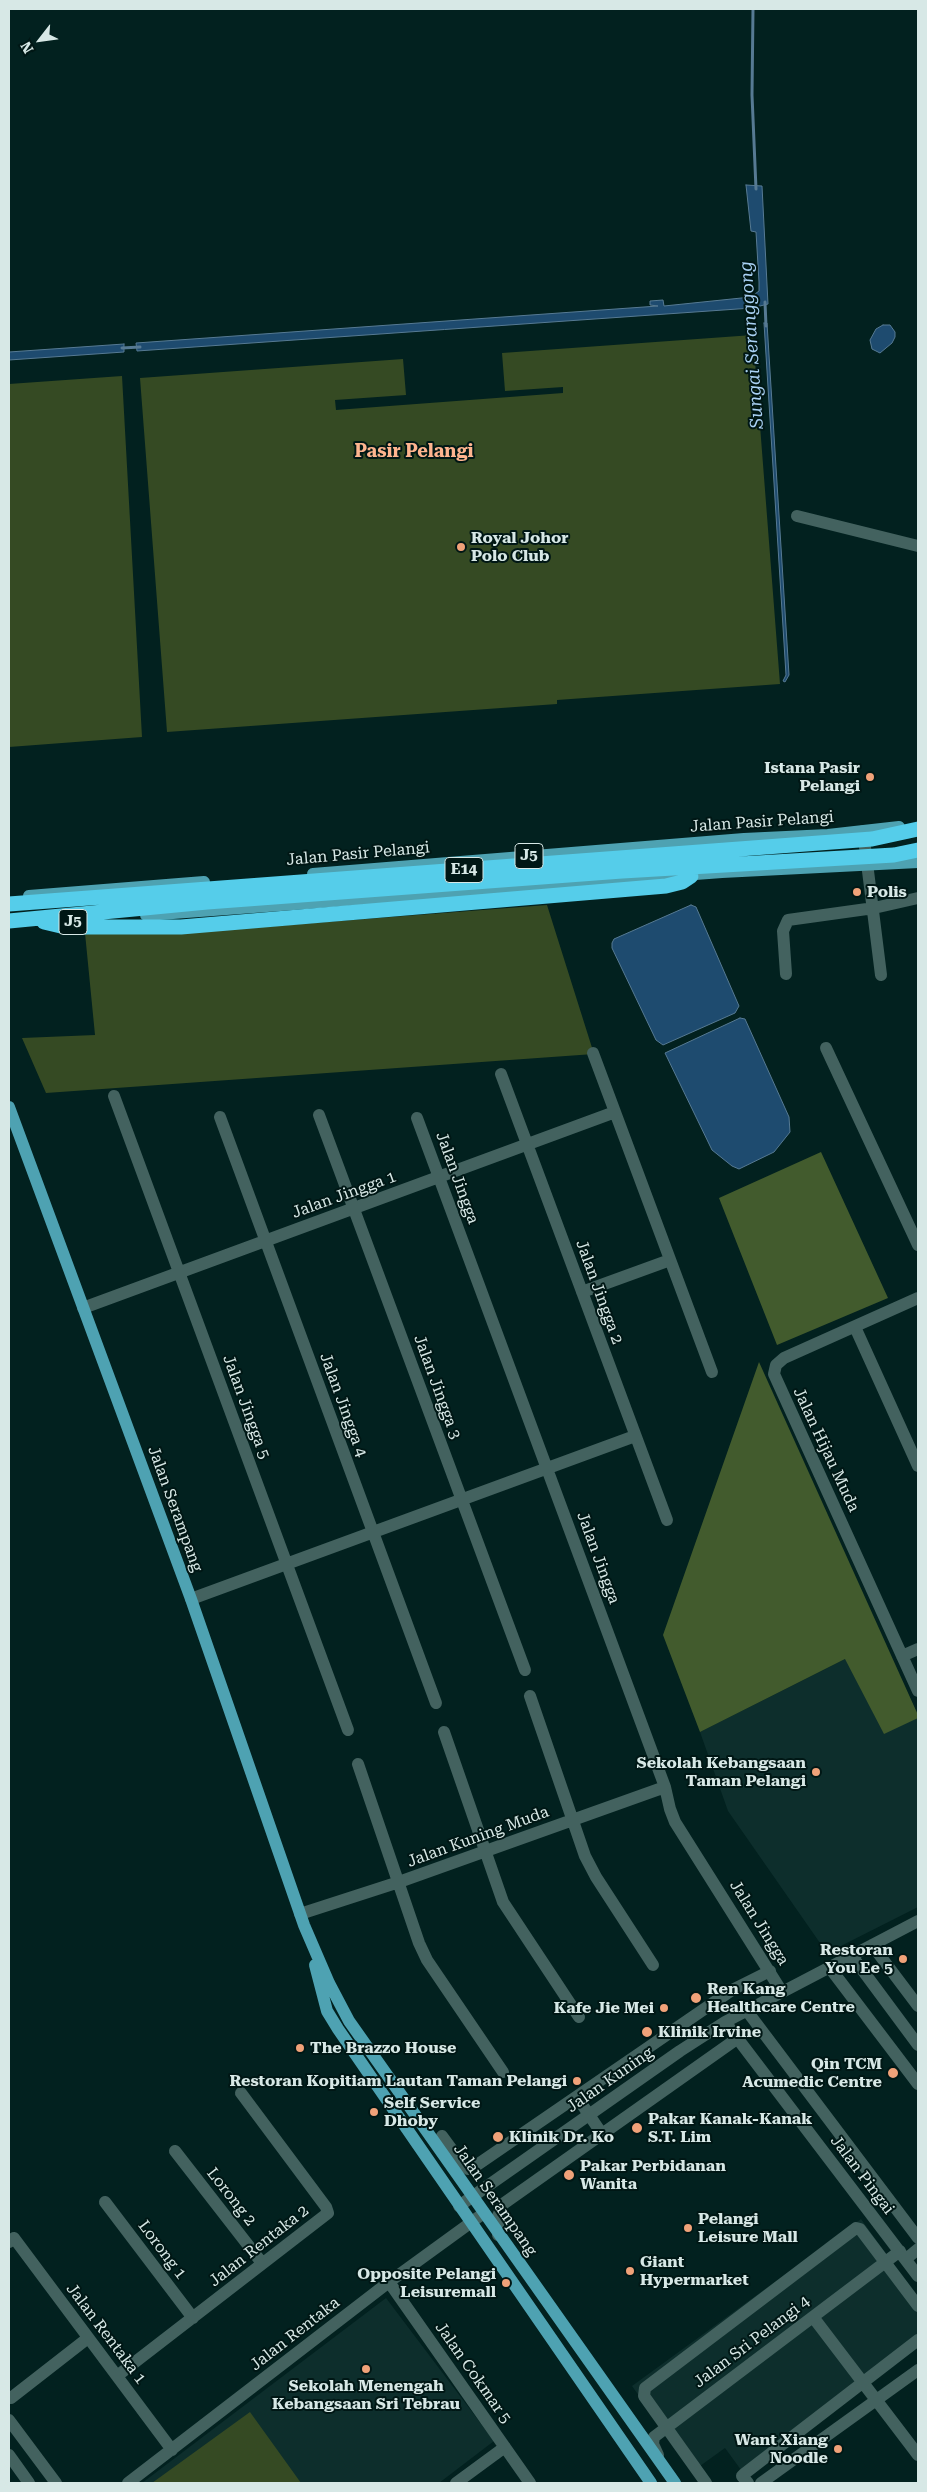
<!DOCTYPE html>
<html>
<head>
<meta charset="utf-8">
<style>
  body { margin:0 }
  #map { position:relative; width:927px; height:2492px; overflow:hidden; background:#02211f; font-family:"Roboto Serif",serif }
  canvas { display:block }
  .frame { position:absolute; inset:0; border:10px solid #d7e8e6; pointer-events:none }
  .north { position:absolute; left:15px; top:15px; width:50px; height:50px; -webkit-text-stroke:4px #001715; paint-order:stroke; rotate:240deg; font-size:14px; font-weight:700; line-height:20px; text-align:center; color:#d7e8e6 }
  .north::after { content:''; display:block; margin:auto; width:18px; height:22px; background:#d7e8e6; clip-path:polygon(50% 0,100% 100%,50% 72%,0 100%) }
</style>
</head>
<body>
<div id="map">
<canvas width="927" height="2492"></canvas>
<div class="frame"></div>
<div class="north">N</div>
</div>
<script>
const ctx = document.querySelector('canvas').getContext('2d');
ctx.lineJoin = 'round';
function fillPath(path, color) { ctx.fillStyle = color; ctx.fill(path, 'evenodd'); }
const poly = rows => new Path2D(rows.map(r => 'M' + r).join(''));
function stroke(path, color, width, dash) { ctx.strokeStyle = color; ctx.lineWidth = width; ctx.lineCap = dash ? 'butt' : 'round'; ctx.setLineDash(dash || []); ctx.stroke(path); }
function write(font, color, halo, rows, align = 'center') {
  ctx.font = font + ' "Roboto Serif",serif'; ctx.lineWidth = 4; ctx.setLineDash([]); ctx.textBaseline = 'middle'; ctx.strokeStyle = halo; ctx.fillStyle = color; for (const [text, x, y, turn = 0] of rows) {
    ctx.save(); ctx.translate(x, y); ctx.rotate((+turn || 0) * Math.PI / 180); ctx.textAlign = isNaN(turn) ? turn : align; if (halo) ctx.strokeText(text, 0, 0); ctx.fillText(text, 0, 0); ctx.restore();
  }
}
fillPath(poly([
  [883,1640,918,1715,918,1907,827,1953,728,1811,700,1732],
  [861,2219,918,2298,918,2347,744,2474,725,2448,693,2471,632,2386],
  [386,2298,494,2441,439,2483,142,2483]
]), '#0d2e2c');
fillPath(poly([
  [753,335,780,684,557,700,557,704,167,732,140,378,403,359,406,395,335,400,336,410,563,393,563,387,505,391,502,353],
  [122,376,142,737,9,747,9,384],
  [547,905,594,1054,46,1093,22,1038,95,1035,85,933,249,928],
  [250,2412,301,2483,152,2483]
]), '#354a23');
fillPath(poly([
  [821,1152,888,1298,777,1345,719,1198],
  [759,1362,918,1715,918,1718,884,1734,845,1659,700,1732,663,1635]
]), '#425b2d');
const water = poly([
  [746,185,762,186,768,304,752,308,137,351,136,343,658,306,650,305,650,301,663,300,664,306,751,297,759,291,759,282,756,232,751,231,746,185],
  [764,323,767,323,789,675,785,682,783,681,786,675,764,323],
  [883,325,890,325,895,332,895,337,892,343,880,353,872,349,870,340,876,329,883,325],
  [124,344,124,352,9,360,9,352,124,344],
  [691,905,696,907,739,1006,735,1013,663,1045,656,1040,612,948,612,943,614,939,691,905],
  [740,1018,745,1019,789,1117,790,1132,774,1152,739,1169,732,1166,712,1150,665,1053,740,1018]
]);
fillPath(water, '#1e4b6f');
stroke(water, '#567a93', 1);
stroke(poly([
  [753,9,752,95,756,189],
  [765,302,766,326],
  [122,348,140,347]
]), '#567a93', 3);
stroke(poly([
  [797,516,918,546],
  [863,831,881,975],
  [786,974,783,931,788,920,874,908,918,898],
  [826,1048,918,1245],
  [593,1053,712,1372],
  [501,1074,667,1520],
  [114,1096,348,1730],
  [319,1115,525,1670],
  [220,1117,436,1703],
  [417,1118,665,1787,670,1809,675,1822,782,1992],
  [582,1292,670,1260],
  [918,1298,784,1358,776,1365,774,1374,918,1691],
  [83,1308,615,1112],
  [855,1327,918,1466],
  [191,1599,635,1436],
  [902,1656,918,1649],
  [530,1696,585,1856,596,1877,653,1965],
  [444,1732,503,1902,579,2017],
  [358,1764,419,1943,427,1960,503,2072],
  [300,1914,399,1882,665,1787],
  [872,1945,918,2006],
  [852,1956,918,2045],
  [830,1968,918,2084],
  [747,2011,918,2238],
  [725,2022,918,2276],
  [577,2097,602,2134],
  [442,2136,464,2166,468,2169,474,2167,732,1990,770,1971],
  [175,2151,262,2263],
  [105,2202,193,2318],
  [459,2206,680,2051,725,2022,918,1921],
  [498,2235,498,2216,503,2204,738,2038],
  [9,2242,14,2238,172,2450],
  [906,2259,918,2249],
  [389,2282,530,2483],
  [813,2317,918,2455],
  [117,2376,328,2213,326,2207,241,2093],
  [11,2398,88,2338],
  [9,2420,56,2483],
  [9,2455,29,2483],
  [658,2455,653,2444,654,2437,900,2251],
  [128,2483,389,2282,484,2213],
  [456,2483,505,2447],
  [706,2483,644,2396,645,2388,856,2228,860,2229,918,2306],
  [748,2483,742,2476,744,2474,918,2340],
  [761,2483,918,2370]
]), '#43625f', 12);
stroke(poly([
  [313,874,744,839,828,835,899,827],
  [29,896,204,882],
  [146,915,722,872,918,862],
  [9,1107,191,1599,304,1925,329,1983,349,2021,675,2483],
  [315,1965,327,2011,338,2029,651,2483]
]), '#4ea2b2', 12);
stroke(poly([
  [9,904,872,839,918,829],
  [9,921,207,902,622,871,894,855,918,850],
  [44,922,65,927,181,927,666,886,682,882,691,876]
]), '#55cdea', 15);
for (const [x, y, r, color] of [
  [461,547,5,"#f0a279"],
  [870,777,5,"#f0a279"],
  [857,892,5,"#f0a279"],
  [816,1772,5,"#f0a279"],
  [903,1959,5,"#f0a279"],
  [696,1998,6,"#f0a279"],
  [664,2008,5,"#f0a279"],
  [647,2032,6,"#f0a279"],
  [300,2048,5,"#f0a279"],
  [893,2073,6,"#f0a279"],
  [577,2081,5,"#f0a279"],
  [374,2112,5,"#f0a279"],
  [637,2128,6,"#f0a279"],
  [498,2137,6,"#f0a279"],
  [569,2175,6,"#f0a279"],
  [688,2228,5,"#f0a279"],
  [630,2271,5,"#f0a279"],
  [506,2283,5,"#f0a279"],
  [366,2369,5,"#f0a279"],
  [838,2449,5,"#f0a279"]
]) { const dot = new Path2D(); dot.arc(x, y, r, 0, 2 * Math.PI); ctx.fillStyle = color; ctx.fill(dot); stroke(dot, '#001715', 2); }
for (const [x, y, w] of [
  [529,856,28],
  [464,870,38],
  [73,922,28]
]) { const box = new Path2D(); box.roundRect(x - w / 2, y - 12.5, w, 25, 4); ctx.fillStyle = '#001715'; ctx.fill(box); stroke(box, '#d7e8e6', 1); }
write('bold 15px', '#d7e8e6', null, [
  ["J5",529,856],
  ["E14",464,870],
  ["J5",73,922]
]);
write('bold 16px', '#d7e8e6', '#001715', [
  ["Royal Johor",471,538],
  ["Polo Club",471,556],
  ["Istana Pasir",860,768,"right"],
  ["Pelangi",860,786,"right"],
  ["Polis",867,892],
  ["Sekolah Kebangsaan",806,1763,"right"],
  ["Taman Pelangi",806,1781,"right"],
  ["Restoran",893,1950,"right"],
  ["You Ee 5",893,1968,"right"],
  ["Ren Kang",707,1989],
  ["Healthcare Centre",707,2007],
  ["Kafe Jie Mei",654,2008,"right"],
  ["Klinik Irvine",658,2032],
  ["The Brazzo House",310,2048],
  ["Qin TCM",882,2064,"right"],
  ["Acumedic Centre",882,2082,"right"],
  ["Restoran Kopitiam Lautan Taman Pelangi",567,2081,"right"],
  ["Self Service",384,2103],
  ["Dhoby",384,2121],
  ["Pakar Kanak-Kanak",648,2119],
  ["S.T. Lim",648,2137],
  ["Klinik Dr. Ko",509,2137],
  ["Pakar Perbidanan",580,2166],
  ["Wanita",580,2184],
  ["Pelangi",698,2219],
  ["Leisure Mall",698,2237],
  ["Giant",640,2262],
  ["Hypermarket",640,2280],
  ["Opposite Pelangi",496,2274,"right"],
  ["Leisuremall",496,2292,"right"],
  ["Sekolah Menengah",366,2386,"center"],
  ["Kebangsaan Sri Tebrau",366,2404,"center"],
  ["Want Xiang",828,2440,"right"],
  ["Noodle",828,2458,"right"]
], 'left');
write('16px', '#d7e8e6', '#001715', [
  ["Jalan Pasir Pelangi",762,822,-4],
  ["Jalan Pasir Pelangi",358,854,-5],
  ["Jalan Jingga",457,1178,70],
  ["Jalan Jingga 1",344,1195,-20],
  ["Jalan Jingga 2",599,1292,70],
  ["Jalan Jingga 3",437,1387,70],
  ["Jalan Jingga 4",343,1405,70],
  ["Jalan Jingga 5",246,1407,70],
  ["Jalan Hijau Muda",826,1450,65],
  ["Jalan Serampang",175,1509,70],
  ["Jalan Jingga",598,1558,70],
  ["Jalan Kuning Muda",478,1837,-20],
  ["Jalan Jingga",759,1923,58],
  ["Jalan Kuning",610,2080,-35],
  ["Jalan Pingai",862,2175,53],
  ["Lorong 2",231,2197,52],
  ["Jalan Serampang",495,2200,55],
  ["Jalan Rentaka 2",259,2246,-38],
  ["Lorong 1",162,2250,53],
  ["Jalan Rentaka 1",106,2334,53],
  ["Jalan Rentaka",295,2334,-38],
  ["Jalan Sri Pelangi 4",752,2342,-37],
  ["Jalan Cokmar 5",473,2373,55]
]);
write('italic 18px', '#a9d1f4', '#001715', [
  ["Sungai Seranggong",752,345,-94]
]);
write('bold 18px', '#feb58f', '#001715', [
  ["Pasir Pelangi",414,452]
]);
</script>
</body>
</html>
